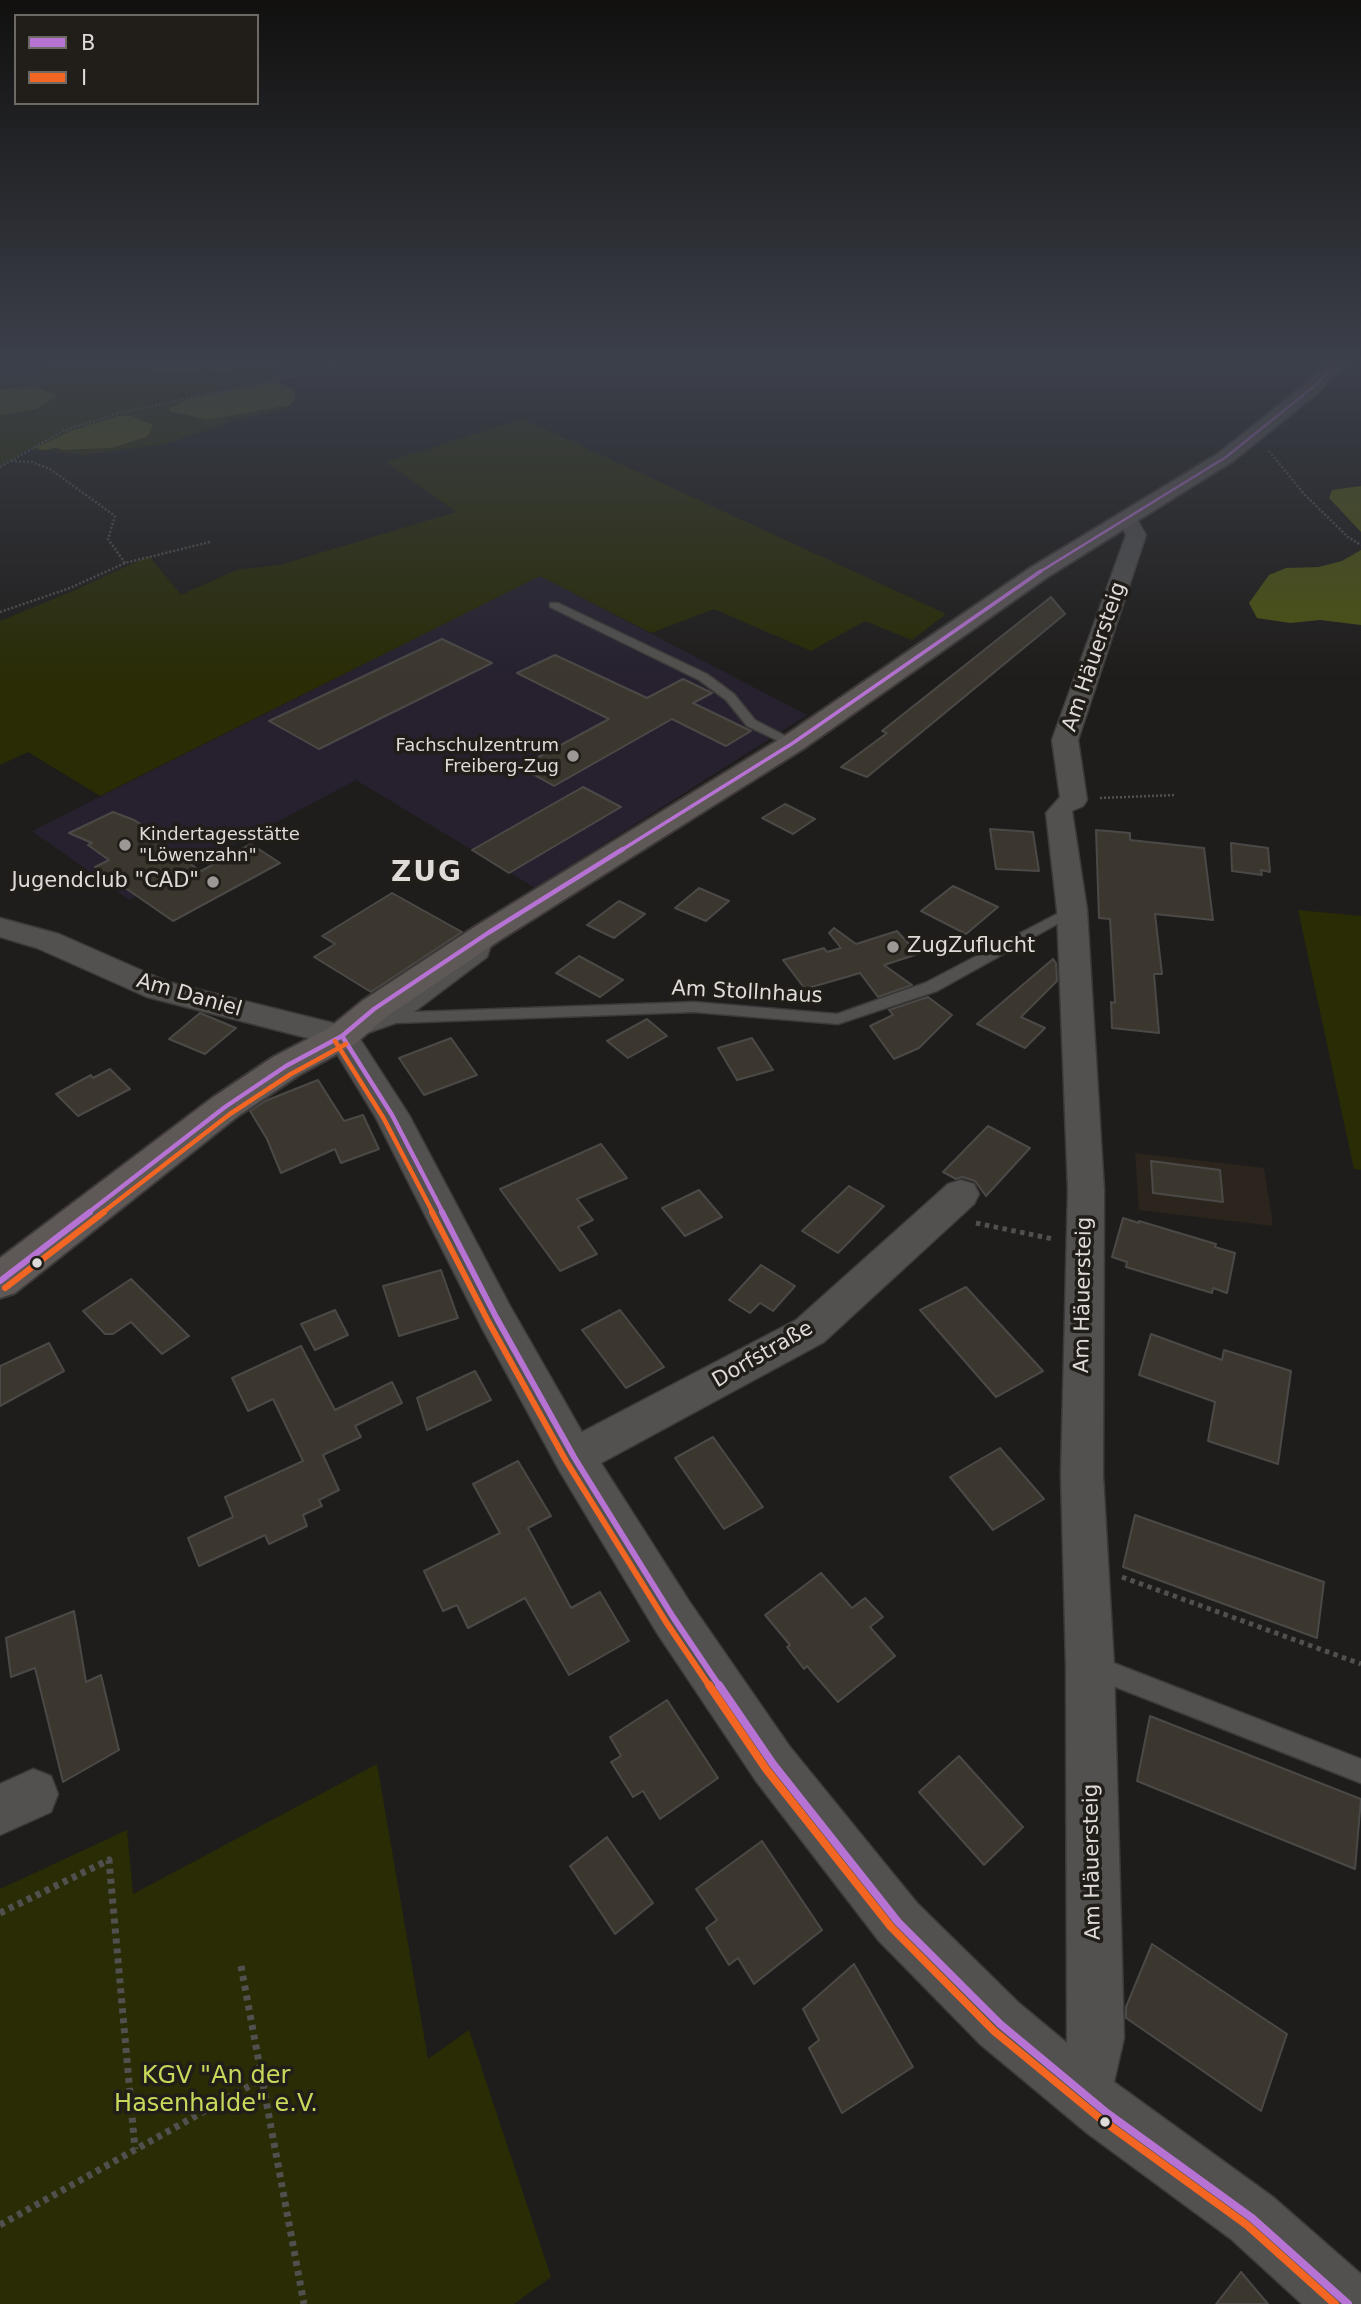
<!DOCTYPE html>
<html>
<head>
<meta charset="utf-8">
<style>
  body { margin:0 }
  #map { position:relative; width:1361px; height:2304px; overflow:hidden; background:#1f1d1b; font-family:"DejaVu Sans",sans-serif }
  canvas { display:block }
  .legend { position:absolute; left:14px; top:14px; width:245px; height:91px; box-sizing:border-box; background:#211e19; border:2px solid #6d6a65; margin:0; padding:9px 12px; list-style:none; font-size:21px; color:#dedbd8 }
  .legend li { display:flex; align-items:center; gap:14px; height:35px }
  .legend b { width:35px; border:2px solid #6d6a65 }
</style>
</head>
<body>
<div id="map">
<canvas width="1361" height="2304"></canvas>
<ul class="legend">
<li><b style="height:9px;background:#b673d3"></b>B</li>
<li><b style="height:9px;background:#f26522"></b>I</li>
</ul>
</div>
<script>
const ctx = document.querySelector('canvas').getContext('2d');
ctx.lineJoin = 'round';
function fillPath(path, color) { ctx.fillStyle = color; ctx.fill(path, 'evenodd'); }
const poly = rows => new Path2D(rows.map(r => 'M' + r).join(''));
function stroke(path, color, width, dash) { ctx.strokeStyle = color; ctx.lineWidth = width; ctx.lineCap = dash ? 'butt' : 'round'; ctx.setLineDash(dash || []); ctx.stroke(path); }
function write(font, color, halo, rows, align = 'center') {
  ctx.font = font + ' "DejaVu Sans",sans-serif'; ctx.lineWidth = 7; ctx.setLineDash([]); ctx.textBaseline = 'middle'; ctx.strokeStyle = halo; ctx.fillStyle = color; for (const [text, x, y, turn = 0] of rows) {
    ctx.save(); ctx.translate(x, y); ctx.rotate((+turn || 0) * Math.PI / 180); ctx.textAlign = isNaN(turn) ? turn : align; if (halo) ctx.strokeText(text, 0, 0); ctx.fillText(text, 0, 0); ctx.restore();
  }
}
fillPath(poly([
  [1135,1153,1264,1168,1273,1226,1139,1210]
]), '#2b251d');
fillPath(poly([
  [540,576,807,715,535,888,356,780,130,900,32,831]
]), '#27212f');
fillPath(poly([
  [77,359,157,359,153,363,161,373,184,374,196,370,211,372,252,363,251,359,272,359,282,383,264,382,188,399,171,406,171,413,208,420,290,405,287,409,233,421,166,444,83,455,29,449,0,467,0,415,36,409,56,396,42,387,0,389,0,378],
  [117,416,132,416,152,426,112,448,62,450,35,448,70,431],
  [523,419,946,614,912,640,865,621,811,651,714,609,651,633,540,576,100,796,28,752,0,765,0,621,71,592,149,556,181,595,236,570,280,565,456,512,386,462],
  [1298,910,1361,916,1361,1170,1354,1169],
  [377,1764,428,2059,469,2030,551,2277,514,2304,0,2304,0,1889,127,1830,133,1894]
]), '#292c05');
fillPath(poly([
  [157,359,251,359,252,363,225,371,196,370,184,374,155,371,151,367],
  [275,381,295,390,295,399,290,405,208,420,171,412,169,408,188,399],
  [37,386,57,396,36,409,0,415,0,389],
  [117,416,132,416,153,425,148,436,112,448,62,450,56,448,44,450,35,448,70,431],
  [1361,486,1361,532,1329,498,1332,490],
  [1361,550,1361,625,1320,620,1290,623,1257,618,1249,603,1269,575,1286,568,1319,567,1342,561]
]), '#4d5310');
const building = poly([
  [1051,597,1065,614,867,777,841,767,887,733,882,731,1051,597],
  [442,639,492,663,319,749,269,721,442,639],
  [555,655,647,698,683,679,712,693,693,703,751,731,726,746,672,719,554,786,520,767,609,719,517,673,555,655],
  [583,787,621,807,509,873,472,850,583,787],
  [785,804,815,819,793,834,762,818,785,804],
  [113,812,134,820,159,835,152,839,201,871,251,844,280,863,173,921,95,867,109,860,88,845,92,843,69,833,113,812],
  [990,829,1033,832,1039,871,996,869,990,829],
  [1096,830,1130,833,1130,840,1204,848,1213,920,1155,914,1162,974,1154,974,1159,1033,1112,1028,1111,1002,1115,1003,1110,919,1099,918,1096,830],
  [1231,843,1268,848,1270,872,1261,870,1262,875,1232,871,1231,843],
  [953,886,998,907,966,934,921,911,953,886],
  [699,888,729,901,706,921,675,908,699,888],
  [392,893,462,932,371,992,314,957,335,944,322,936,392,893],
  [619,901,645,914,614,938,587,925,619,901],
  [834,928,856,944,897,931,918,954,884,965,912,985,878,997,860,973,805,989,783,960,824,948,827,952,841,948,829,933,834,928],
  [579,956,623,980,600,997,556,973,579,956],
  [1053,959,1056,963,1057,981,1021,1017,1045,1028,1025,1048,977,1024,1053,959],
  [928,997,952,1015,919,1048,894,1059,870,1026,893,1015,889,1010,928,997],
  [200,1013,236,1028,205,1054,169,1039,200,1013],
  [647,1019,667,1036,628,1058,607,1041,647,1019],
  [451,1038,477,1075,424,1095,399,1058,451,1038],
  [752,1038,773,1070,737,1080,718,1048,752,1038],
  [110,1069,130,1089,78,1116,56,1094,91,1075,93,1078,110,1069],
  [318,1080,344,1121,363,1115,379,1149,341,1163,335,1149,281,1173,267,1139,250,1111,265,1101,318,1080],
  [988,1126,1030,1148,986,1196,975,1181,962,1177,956,1179,943,1172,988,1126],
  [601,1144,627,1178,577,1199,593,1220,578,1227,597,1254,560,1271,500,1189,601,1144],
  [1151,1161,1220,1170,1223,1202,1153,1193,1151,1161],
  [849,1186,884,1206,838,1253,802,1231,849,1186],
  [699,1190,722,1217,685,1236,662,1208,699,1190],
  [1123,1218,1139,1223,1139,1221,1216,1244,1215,1247,1235,1253,1227,1293,1213,1288,1212,1293,1126,1267,1127,1262,1112,1257,1123,1218],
  [761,1265,795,1286,773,1311,760,1303,750,1313,729,1300,761,1265],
  [441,1270,458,1318,399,1336,383,1286,441,1270],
  [131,1279,189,1336,162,1354,131,1322,113,1334,105,1334,83,1311,131,1279],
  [966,1287,1043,1371,996,1397,920,1310,966,1287],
  [335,1310,348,1335,315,1350,301,1324,335,1310],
  [620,1310,664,1367,626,1388,582,1330,620,1310],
  [1151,1334,1222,1360,1224,1350,1291,1371,1278,1464,1208,1441,1215,1402,1139,1375,1151,1334],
  [49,1343,64,1371,0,1406,0,1366,49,1343],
  [301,1346,335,1410,392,1382,402,1403,355,1426,361,1437,323,1455,339,1490,319,1500,322,1506,303,1515,307,1526,269,1544,265,1535,199,1566,188,1538,233,1517,225,1497,303,1461,273,1399,248,1411,232,1378,301,1346],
  [475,1371,491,1400,427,1430,417,1398,475,1371],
  [713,1437,763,1507,724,1529,675,1458,713,1437],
  [1000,1448,1044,1499,993,1530,950,1477,1000,1448],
  [518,1461,551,1516,528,1528,571,1608,600,1592,629,1641,569,1675,525,1598,468,1628,457,1605,443,1611,424,1571,500,1533,473,1484,518,1461],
  [1135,1515,1324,1582,1317,1638,1123,1567,1135,1515],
  [821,1573,852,1608,865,1598,883,1617,870,1627,895,1656,838,1702,807,1666,804,1669,787,1647,790,1645,765,1615,821,1573],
  [74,1611,86,1682,101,1675,119,1750,63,1782,35,1668,11,1677,6,1638,74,1611],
  [667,1700,718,1778,660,1819,643,1791,633,1797,611,1762,621,1756,610,1737,667,1700],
  [1150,1716,1361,1799,1355,1869,1137,1781,1150,1716],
  [959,1756,1023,1827,984,1865,919,1792,959,1756],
  [607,1837,653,1903,615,1934,570,1866,607,1837],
  [762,1841,822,1930,754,1984,738,1958,729,1965,706,1928,717,1920,696,1889,762,1841],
  [1152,1944,1287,2034,1261,2111,1126,2018,1126,2007,1152,1944],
  [854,1964,913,2067,842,2113,809,2048,819,2040,803,2009,854,1964],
  [1241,2272,1268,2304,1216,2304,1241,2272]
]);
fillPath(building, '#3c372e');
stroke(building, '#4b4947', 2);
const lane = poly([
  [550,603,558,603,707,674,734,694,755,720,799,743,797,746,789,746,747,726,726,700,699,680,550,607,550,603],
  [1072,906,1077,907,1079,910,1077,913,937,991,838,1024,694,1012,396,1023,356,1037,348,1032,350,1028,389,1014,453,970,475,952,481,933,488,928,495,933,487,957,414,1012,694,1002,837,1014,925,983,1072,906],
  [1093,1655,1361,1759,1361,1783,1085,1675,1081,1667,1085,1659,1093,1655]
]);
const street = poly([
  [1127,512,1134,514,1146,535,1078,740,1087,800,1083,806,1072,811,1087,910,1104,1190,1103,1475,1114,1666,1124,2038,1114,2082,1273,2197,1361,2274,1361,2304,1302,2304,1231,2239,1087,2133,980,2044,879,1941,756,1781,657,1633,559,1470,482,1328,376,1118,331,1044,147,997,37,948,0,937,0,918,59,934,168,982,353,1028,409,1115,510,1306,582,1432,796,1320,948,1184,961,1180,974,1184,979,1194,974,1204,824,1342,601,1463,689,1601,790,1747,917,1903,1020,2004,1067,2043,1066,1666,1061,1475,1068,1190,1057,910,1046,813,1060,797,1052,740,1126,535,1117,518,1120,514,1127,512],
  [33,1769,51,1776,58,1794,51,1812,0,1835,0,1784,33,1769]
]);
const secondary = poly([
  [1331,359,1351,359,1319,392,1233,461,1046,578,803,749,500,940,386,1017,355,1044,299,1075,238,1116,15,1293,0,1298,0,1258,212,1098,273,1057,329,1028,362,1001,476,926,783,737,1030,568,1219,453,1305,384,1331,359]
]);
stroke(lane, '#3c3938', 3);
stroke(street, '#3c3938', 3);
stroke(secondary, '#3c3938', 4);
stroke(poly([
  [1269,451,1304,494,1348,537,1361,545],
  [11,461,32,462,50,469,115,516,108,539,125,563],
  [0,467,63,431,115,414,318,371,349,359],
  [0,612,70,588,125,563,210,542],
  [1100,798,1176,795]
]), '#51504f', 2.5, [2, 2]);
stroke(poly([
  [976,1223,1053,1239],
  [1122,1577,1361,1664]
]), '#51504f', 5, [4.5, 4.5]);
stroke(poly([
  [0,1913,109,1860,135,2149],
  [241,1966,304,2304],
  [0,2225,262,2079]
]), '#51504f', 7, [5, 5]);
fillPath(lane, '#52514f');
fillPath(street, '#52514f');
fillPath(secondary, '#5e5857');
stroke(poly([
  [1038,573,1226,457,1312,388,1342,359]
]), '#b673d3', 2.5);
stroke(poly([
  [620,851,793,743,1041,571]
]), '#b673d3', 3.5);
stroke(poly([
  [342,1036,392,1115,443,1213],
  [88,1213,225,1107,286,1066,342,1036,374,1009,488,933,623,849]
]), '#b673d3', 4.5);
stroke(poly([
  [442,1212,496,1317,574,1457,673,1617,720,1687],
  [0,1281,90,1212]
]), '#b673d3', 6);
stroke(poly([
  [719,1685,773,1764,898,1922,1000,2024,1107,2113,1252,2218,1348,2304]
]), '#b673d3', 8);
stroke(poly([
  [335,1041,384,1119,433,1213],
  [102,1213,230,1114,291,1074,346,1044]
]), '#f26522', 4.5);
stroke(poly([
  [432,1212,488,1321,566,1461,666,1622,710,1687],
  [5,1288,104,1212]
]), '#f26522', 6);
stroke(poly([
  [709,1685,766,1769,891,1927,994,2031,1102,2120,1247,2225,1335,2304]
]), '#f26522', 8);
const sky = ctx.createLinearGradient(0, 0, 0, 682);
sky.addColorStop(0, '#11100f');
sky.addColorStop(0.53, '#3c404a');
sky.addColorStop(1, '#3c404a00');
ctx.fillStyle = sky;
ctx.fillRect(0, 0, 1361, 682);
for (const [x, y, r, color] of [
  [573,756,7,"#9b9896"],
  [125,845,7,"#9b9896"],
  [213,882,7,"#9b9896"],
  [893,947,7,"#9b9896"],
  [37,1263,6,"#dedbd8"],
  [1105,2122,6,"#dedbd8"]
]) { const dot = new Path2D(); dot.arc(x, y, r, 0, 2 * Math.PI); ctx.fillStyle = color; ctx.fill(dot); stroke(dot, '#211e19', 2.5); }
write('18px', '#dedbd8', '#211e19', [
  ["Fachschulzentrum",559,746],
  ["Freiberg-Zug",559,767],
  ["Kindertagesstätte",139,835,"left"],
  ["\"Löwenzahn\"",139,856,"left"]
], 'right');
write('21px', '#dedbd8', '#211e19', [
  ["Am Häuersteig",1095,657,-71],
  ["Am Stollnhaus",747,993,3],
  ["Am Daniel",189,996,16],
  ["Am Häuersteig",1084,1295,-89],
  ["Dorfstraße",763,1355,-30],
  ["Am Häuersteig",1093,1862,-91]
]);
write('21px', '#dedbd8', '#211e19', [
  ["Jugendclub \"CAD\"",199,882],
  ["ZugZuflucht",907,947,"left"]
], 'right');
write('24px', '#c9d75b', '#211e19', [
  ["KGV \"An der",216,2077],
  ["Hasenhalde\" e.V.",216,2105]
]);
ctx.letterSpacing = '2px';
write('bold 28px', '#dedbd8', '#211e19', [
  ["ZUG",427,874]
]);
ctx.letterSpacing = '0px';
</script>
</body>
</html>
